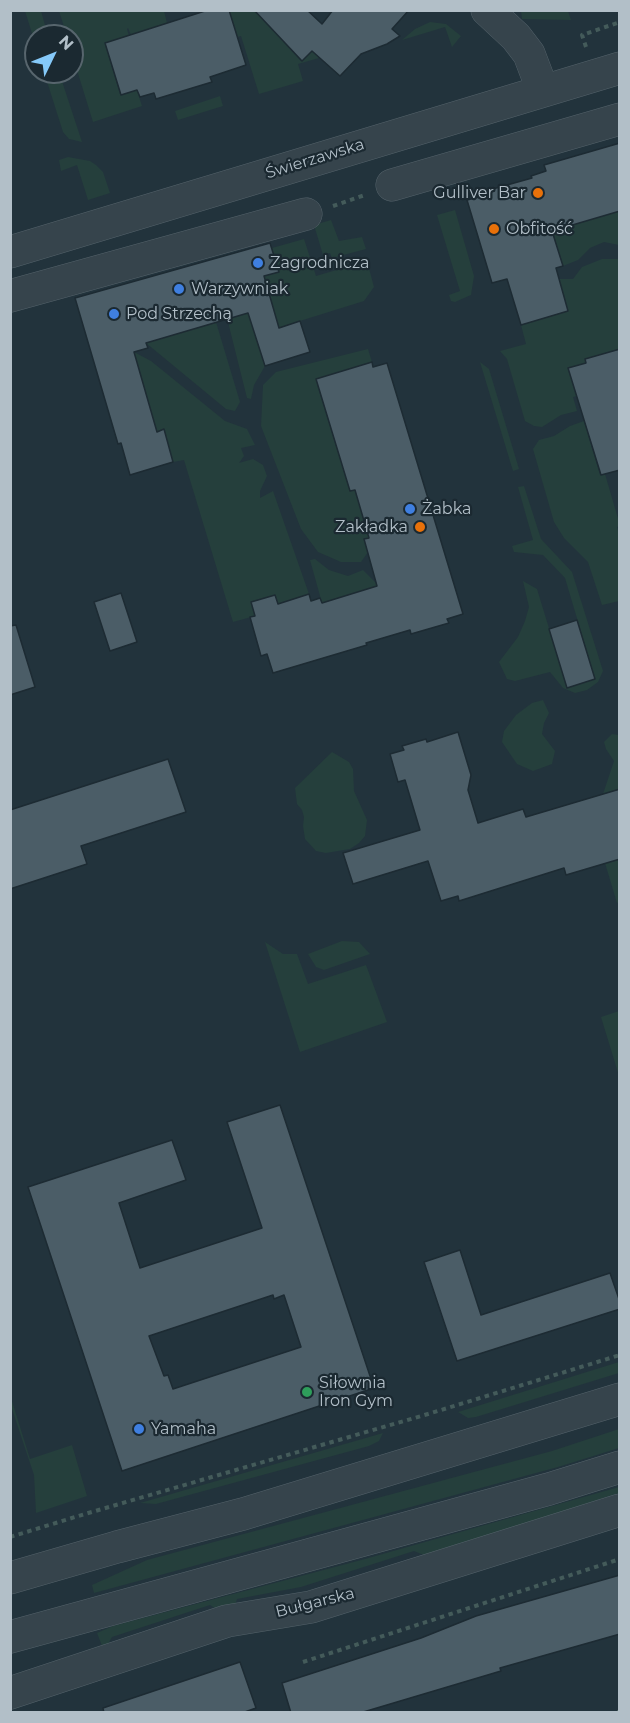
<!DOCTYPE html>
<html>
<head>
<meta charset="utf-8">
<style>
  body { margin:0 }
  #map { position:relative; width:630px; height:1723px; overflow:hidden; background:#22333c; font-family:Montserrat,sans-serif }
  canvas { display:block }
  .frame { position:absolute; inset:0; border:12px solid #b2bfc8; pointer-events:none }
  .north { position:absolute; left:24px; top:24px; width:60px; height:60px; box-sizing:border-box; background:#1b2931; border:2px solid #57656d; border-radius:50%; rotate:47deg; font-size:16px; font-weight:700; line-height:24px; text-align:center; color:#b2bfc8 }
  .north::after { content:''; display:block; margin:auto; width:21px; height:27px; background:#85c9f9; clip-path:polygon(50% 0,100% 100%,50% 72%,0 100%) }
</style>
</head>
<body>
<div id="map">
<canvas width="630" height="1723"></canvas>
<div class="frame"></div>
<div class="north">N</div>
</div>
<script>
const ctx = document.querySelector('canvas').getContext('2d');
ctx.lineJoin = 'round';
function fillPath(path, color) { ctx.fillStyle = color; ctx.fill(path, 'evenodd'); }
const poly = rows => new Path2D(rows.map(r => 'M' + r).join(''));
function stroke(path, color, width, dash) { ctx.strokeStyle = color; ctx.lineWidth = width; ctx.lineCap = dash ? 'butt' : 'round'; ctx.setLineDash(dash || []); ctx.stroke(path); }
function write(font, color, halo, rows, align = 'center') {
  ctx.font = font + ' Montserrat,sans-serif'; ctx.lineWidth = 4.5; ctx.setLineDash([]); ctx.textBaseline = 'middle'; ctx.strokeStyle = halo; ctx.fillStyle = color; for (const [text, x, y, turn = 0] of rows) {
    ctx.save(); ctx.translate(x, y); ctx.rotate((+turn || 0) * Math.PI / 180); ctx.textAlign = isNaN(turn) ? turn : align; if (halo) ctx.strokeText(text, 0, 0); ctx.fillText(text, 0, 0); ctx.restore();
  }
}
fillPath(poly([
  [25,11,41,11,48,36,36,36,36,46],
  [59,11,164,11,167,23,153,28,155,34,131,35,128,28,127,29,129,36,105,44,120,94,137,90,142,106,93,122,72,54,72,36,67,36],
  [229,11,269,11,292,33,283,41,301,61,312,51,319,58,298,64,303,81,259,94,241,36,237,37],
  [521,11,568,11,571,20,522,19],
  [430,22,446,24,461,36,452,47,445,27,402,40,415,29],
  [44,72,59,72,82,142,69,139,63,132],
  [220,96,223,106,178,120,175,111],
  [68,157,90,161,96,165,103,172,110,193,88,200,77,165,61,171,59,160],
  [546,209,619,211,619,245,604,242,590,248,578,260,563,266],
  [455,210,474,276,471,295,455,302,451,301,449,295,460,291,437,215],
  [331,220,339,241,362,237,366,249,332,258,330,253,323,255,314,225],
  [304,239,316,276,367,261,374,287,364,301,255,335,265,366,254,385,251,399,247,398,227,318,273,306,268,289,260,277,278,272,272,248],
  [602,259,619,259,619,349,585,359,586,363,569,368,577,396,573,397,577,411,561,415,542,427,534,426,525,421,507,359,500,351,526,344,521,325,568,311,559,279,573,279,582,267],
  [216,322,240,402,235,411,226,409,146,343],
  [368,349,372,362,333,374,317,384,350,491,355,490,369,538,364,539,368,552,361,562,341,562,318,552,301,529,261,426,263,385,276,372],
  [134,352,151,361,225,421,247,429,255,445,241,448,244,456,239,463,253,459,263,465,267,476,260,491,260,498,273,491,309,594,278,604,275,595,252,602,255,616,233,622,184,460,173,462,164,430,157,432],
  [480,362,489,369,519,469,513,471],
  [584,421,600,475,605,474,619,522,619,526,617,527,620,537,619,601,602,605,588,562,564,538,554,522,533,449,539,440,554,436,570,426],
  [524,486,541,539,572,572,603,671,598,682,587,690,575,693,563,688,550,672,515,681,507,679,499,662,518,637,525,621,529,607,523,581,537,589,567,687,595,679,565,578,543,555,514,552,512,546,533,540,518,487],
  [315,559,329,570,348,576,363,570,379,586,322,603,310,560],
  [543,700,549,713,544,723,542,734,555,751,552,764,533,771,517,764,502,742,504,731,516,715,532,703],
  [612,734,619,735,619,789,603,794,614,761,606,749,604,742],
  [332,752,349,762,353,769,354,791,367,820,365,836,359,843,350,849,326,853,316,851,305,839,303,826,304,817,302,810,297,804,295,788],
  [619,859,619,902,617,903,605,863],
  [342,941,359,942,370,954,324,970,316,967,308,954],
  [265,942,283,954,297,954,308,984,366,965,387,1022,300,1052],
  [619,1011,620,1011,619,1076,601,1017],
  [619,1362,619,1373,476,1417,468,1418,458,1412],
  [11,1398,30,1459,72,1445,87,1496,36,1513,34,1475,11,1406],
  [619,1429,619,1448,558,1467,94,1593,92,1585,147,1560,552,1451],
  [383,1433,379,1441,369,1446,156,1504,140,1503],
  [619,1487,619,1493,426,1556,414,1551,301,1587,237,1599,234,1609,222,1613,210,1605,112,1637,104,1651,97,1633,113,1626,365,1559]
]), '#253f3c');
const building = poly([
  [208,10,229,10,246,65,210,77,212,82,156,99,154,93,140,97,137,90,121,95,105,43,208,10],
  [254,10,307,10,322,24,333,10,409,10,392,29,400,36,387,44,361,54,340,76,312,51,302,61,254,10],
  [620,143,620,211,552,231,563,266,556,268,568,311,521,325,507,279,492,283,467,200,483,196,482,192,532,178,531,176,546,171,544,165,620,143],
  [270,243,279,272,264,276,279,328,300,321,310,352,265,366,248,313,146,343,148,348,134,352,157,432,164,429,173,462,130,475,121,443,118,444,75,298,270,243],
  [620,349,620,470,601,475,568,368,586,363,585,359,620,349],
  [372,362,373,367,387,363,463,614,447,619,449,623,411,634,410,630,366,643,367,645,273,673,267,654,261,656,250,617,255,616,251,602,275,595,278,604,309,594,311,601,320,598,322,603,377,586,364,539,369,538,355,490,350,491,316,379,372,362],
  [121,593,137,642,110,651,94,602,121,593],
  [577,620,595,679,567,688,549,629,577,620],
  [16,625,35,687,10,695,10,626,16,625],
  [458,732,471,775,468,790,478,823,523,809,526,817,620,789,620,859,566,875,564,868,459,901,458,896,441,901,428,861,353,884,343,853,420,830,405,780,398,782,390,754,404,750,402,746,426,739,427,742,458,732],
  [168,759,186,812,81,846,87,864,10,889,10,810,168,759],
  [280,1105,374,1388,122,1471,28,1187,172,1140,186,1180,119,1203,140,1268,262,1228,227,1122,280,1105],
  [273,1295,274,1299,284,1295,301,1347,173,1389,168,1375,164,1376,149,1336,273,1295],
  [460,1250,481,1315,610,1273,620,1302,620,1309,457,1361,424,1262,460,1250],
  [620,1575,620,1634,500,1668,501,1671,360,1713,291,1713,282,1683,421,1638,476,1616,620,1575],
  [240,1662,256,1708,242,1713,104,1713,103,1708,240,1662]
]);
fillPath(building, '#4b5d67');
stroke(building, '#1d2b33', 1.5);
const minor = poly([
  [487,10,516,37,529,54,543,91],
  [392,185,620,119],
  [10,252,620,68],
  [10,296,306,214],
  [10,1578,117,1547,243,1514,620,1399],
  [10,1637,549,1489,620,1467],
  [10,1693,227,1621,311,1607,620,1510]
]);
stroke(minor, '#54626a', 33);
stroke(poly([
  [586,47,582,35,620,22],
  [333,206,365,195],
  [10,1537,85,1514,428,1414,620,1355],
  [303,1662,620,1559],
  [617,1712,620,1712]
]), '#445b5a', 4, [4.5, 4.5]);
stroke(minor, '#36444c', 32);
for (const [x, y, r, color] of [
  [538,193,6,"#e8710a"],
  [494,229,6,"#e8710a"],
  [258,263,6,"#3f7fe0"],
  [179,289,6,"#3f7fe0"],
  [114,314,6,"#3f7fe0"],
  [410,509,6,"#3f7fe0"],
  [420,527,6,"#e8710a"],
  [307,1392,6,"#2e9e5b"],
  [139,1429,6,"#3f7fe0"]
]) { const dot = new Path2D(); dot.arc(x, y, r, 0, 2 * Math.PI); ctx.fillStyle = color; ctx.fill(dot); stroke(dot, '#1b2931', 2); }
write('16px', '#b2bfc8', '#1b2931', [
  ["Świerzawska",315,159,-17],
  ["Bułgarska",315,1603,-14]
]);
write('16px', '#b2bfc8', '#1b2931', [
  ["Gulliver Bar",526,193,"right"],
  ["Obfitość",506,229],
  ["Zagrodnicza",270,263],
  ["Warzywniak",191,289],
  ["Pod Strzechą",126,314],
  ["Żabka",422,509],
  ["Zakładka",408,527,"right"],
  ["Siłownia",319,1383],
  ["Iron Gym",319,1401],
  ["Yamaha",151,1429]
], 'left');
</script>
</body>
</html>
